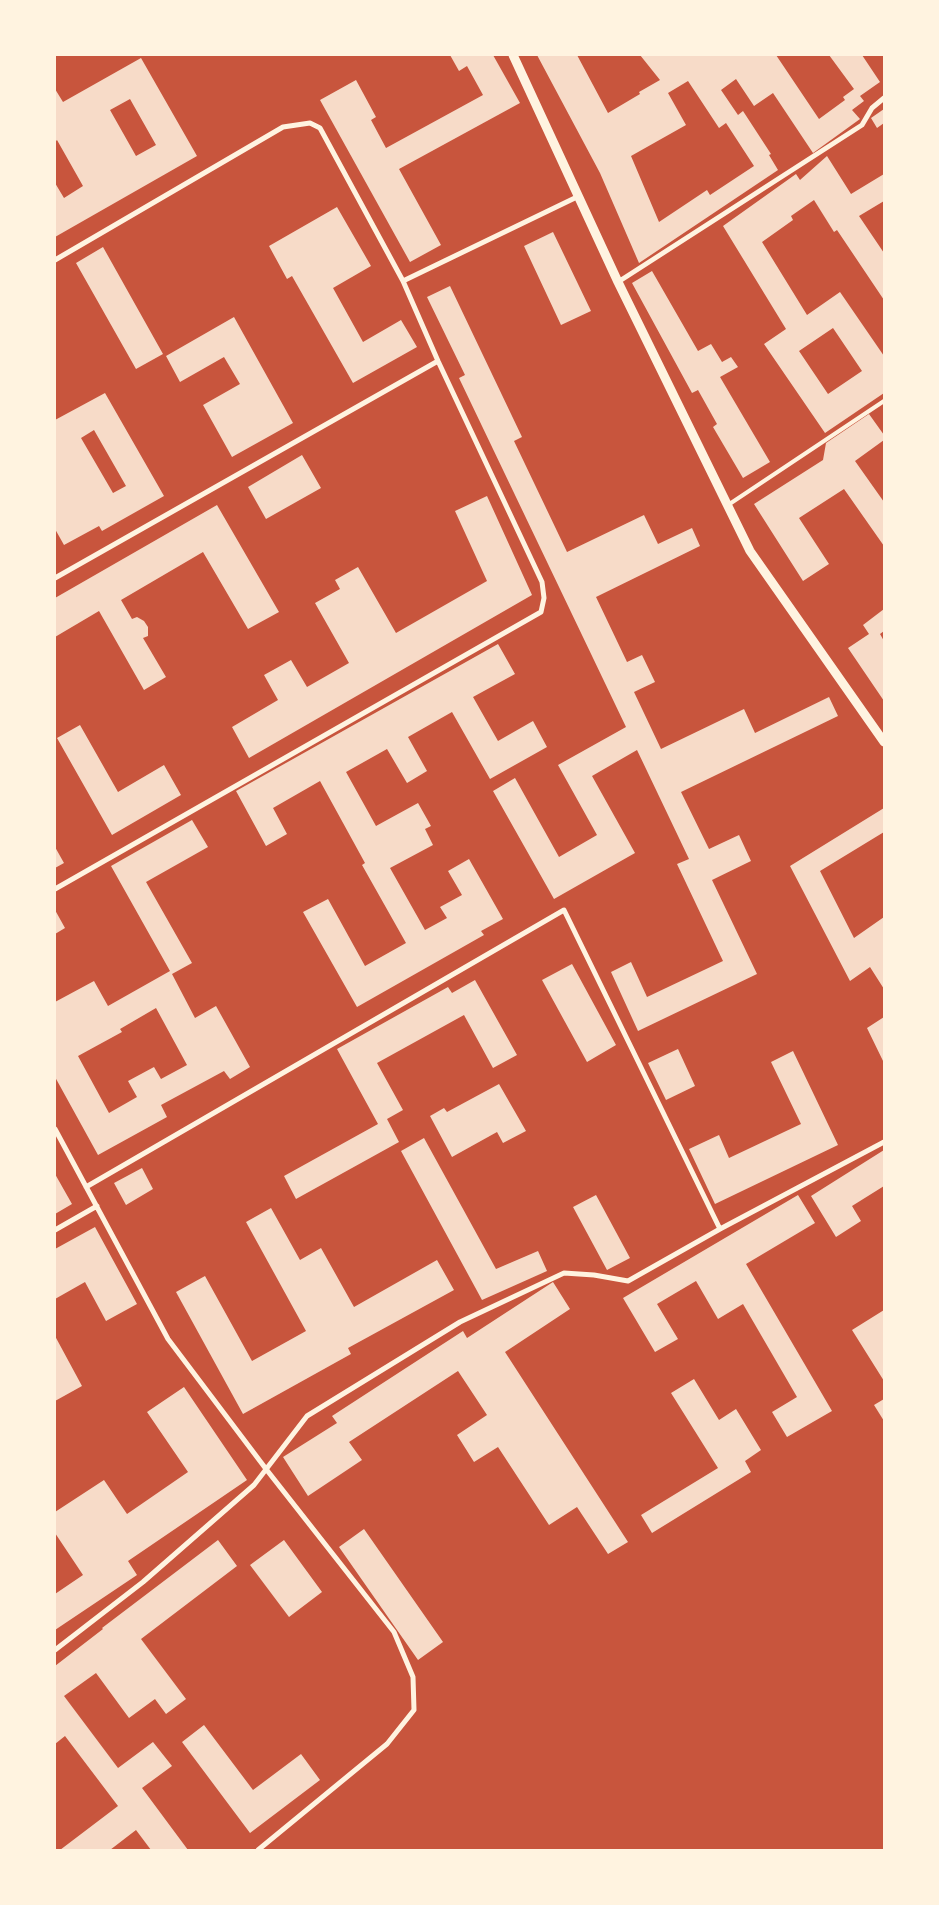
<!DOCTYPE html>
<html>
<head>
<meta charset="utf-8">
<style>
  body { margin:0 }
  #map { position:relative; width:939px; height:1905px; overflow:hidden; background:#c8553d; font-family:Rubik,sans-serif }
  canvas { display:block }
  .frame { position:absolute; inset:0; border:56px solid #fff3e0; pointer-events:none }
</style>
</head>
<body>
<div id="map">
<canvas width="939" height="1905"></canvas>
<div class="frame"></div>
</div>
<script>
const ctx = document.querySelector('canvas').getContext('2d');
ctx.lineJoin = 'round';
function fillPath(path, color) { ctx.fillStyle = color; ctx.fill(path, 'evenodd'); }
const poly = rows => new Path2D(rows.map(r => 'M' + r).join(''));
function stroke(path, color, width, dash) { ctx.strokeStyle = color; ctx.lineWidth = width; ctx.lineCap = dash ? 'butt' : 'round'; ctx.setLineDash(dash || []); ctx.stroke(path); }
fillPath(poly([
  [450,55,493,55,520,103,399,169,441,245,410,262,320,100,356,80,376,117,371,120,386,148,483,95,467,66,459,71],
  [537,55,577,55,608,113,640,94,639,92,660,80,640,55,776,55,819,119,845,100,843,97,854,89,829,55,862,55,880,82,860,96,864,101,852,110,860,119,813,153,773,93,754,106,736,79,721,90,738,115,743,111,771,154,769,155,778,170,639,263,600,173],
  [688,81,719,128,726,123,754,166,710,195,707,190,659,222,631,156,686,125,668,93],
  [141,58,197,156,55,237,55,183,64,198,83,186,57,140,55,142,55,89,63,102],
  [130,99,156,145,136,156,110,110],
  [884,109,884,123,877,128,871,118],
  [827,156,851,194,884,174,884,201,859,216,884,253,884,300,837,230,834,232,814,200,791,216,793,220,762,242,807,315,840,292,884,356,884,393,825,433,764,344,786,329,723,226,796,174,800,180],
  [833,328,862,371,828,394,799,351],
  [337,207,371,266,333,288,363,342,401,320,417,347,353,383,292,276,287,279,269,246],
  [553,232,591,311,561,325,524,246],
  [103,247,163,354,136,369,76,263],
  [652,271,698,351,711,344,722,362,731,357,738,367,720,377,770,462,743,478,713,427,717,424,698,390,692,393,632,283],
  [450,286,522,437,514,441,567,552,644,515,658,544,692,528,700,546,596,597,627,662,642,655,655,682,634,692,661,749,744,709,755,733,829,697,838,716,681,792,709,849,739,835,751,861,712,880,757,974,638,1031,611,972,631,962,647,997,723,961,677,864,689,859,637,750,592,776,635,853,554,899,493,791,515,778,559,857,597,835,558,765,626,727,459,378,465,375,427,297],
  [234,317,293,423,232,457,203,405,240,384,224,357,180,382,166,356],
  [105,393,164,496,102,531,99,526,64,545,55,529,55,420],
  [94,430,126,486,113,493,81,438],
  [869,414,884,435,884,440,855,461,884,502,884,546,844,489,799,518,829,564,803,581,754,504,823,460,826,443],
  [302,455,321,488,266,519,248,487],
  [487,496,532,595,249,758,232,727,278,700,264,675,291,660,307,687,349,663,315,603,340,589,335,580,358,567,396,633,487,581,455,511],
  [217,505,279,612,248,629,203,552,121,600,132,619,137,617,144,621,148,627,148,636,143,638,166,677,144,690,99,611,55,637,55,598],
  [884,609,884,631,880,634,884,641,884,701,848,648,869,634,863,625],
  [498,644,515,674,473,697,498,741,533,721,547,747,490,779,452,712,408,737,427,771,407,783,387,749,346,772,376,826,418,803,431,826,425,829,433,845,390,868,425,930,447,918,440,907,462,895,448,871,469,859,503,919,481,931,484,935,357,1007,303,912,328,899,365,966,406,943,362,865,365,863,320,781,273,808,287,834,266,846,236,791],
  [80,725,118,792,164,765,181,795,112,835,57,738],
  [884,808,884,832,820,871,854,938,884,917,884,989,870,967,850,981,790,866],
  [192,820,208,847,146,882,192,963,172,974,195,1018,216,1006,250,1067,230,1079,224,1071,161,1105,167,1117,98,1155,55,1077,55,1002,94,981,108,1006,170,971,111,866],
  [156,1008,187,1065,161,1079,154,1067,128,1081,137,1097,109,1113,78,1056,122,1032,120,1029],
  [55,847,64,863,55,868],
  [55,910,65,928,55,934],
  [572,964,616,1045,587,1062,542,980],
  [475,980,517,1055,493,1068,464,1015,377,1063,403,1110,387,1119,399,1142,296,1199,284,1176,378,1124,337,1049,448,987,452,993],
  [884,1017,884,1063,867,1028],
  [678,1049,695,1086,666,1100,648,1063],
  [793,1051,838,1145,715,1204,689,1149,719,1135,729,1158,801,1124,771,1062],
  [499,1084,526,1131,503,1143,497,1132,452,1157,430,1116,444,1108,447,1112],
  [424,1138,496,1269,538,1251,547,1271,482,1300,401,1151],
  [884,1150,884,1186,852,1206,861,1221,836,1237,811,1196],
  [142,1168,153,1189,126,1205,114,1183],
  [55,1174,72,1204,55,1214],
  [596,1195,630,1258,607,1270,573,1207],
  [798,1195,815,1223,746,1264,832,1411,787,1437,772,1412,797,1397,743,1304,718,1319,696,1281,657,1304,678,1339,655,1352,623,1298],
  [271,1208,300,1260,321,1248,354,1307,437,1260,454,1290,348,1348,351,1354,243,1414,176,1292,205,1276,252,1361,306,1331,246,1222],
  [95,1227,137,1304,106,1321,85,1282,55,1299,55,1249],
  [553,1282,570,1309,505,1352,628,1542,608,1554,577,1507,549,1525,498,1447,474,1462,457,1435,487,1415,458,1371,349,1442,362,1460,308,1496,283,1457,337,1423,332,1416,463,1331,467,1338],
  [884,1310,884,1381,852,1330],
  [55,1336,82,1386,55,1401],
  [694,1379,719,1420,736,1409,761,1450,745,1461,751,1472,652,1533,641,1515,718,1468,671,1393],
  [184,1387,247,1480,128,1561,137,1575,55,1630,55,1594,83,1575,55,1533,55,1512,104,1480,127,1514,188,1472,147,1412],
  [884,1399,884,1421,874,1405],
  [364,1529,443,1642,418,1660,339,1547],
  [218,1540,237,1566,141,1639,186,1699,166,1714,155,1699,129,1718,96,1673,64,1696,118,1768,153,1742,172,1766,142,1788,188,1850,151,1850,136,1830,110,1850,60,1850,118,1806,65,1736,55,1744,55,1666,103,1629,102,1628],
  [284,1540,322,1592,289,1617,250,1565],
  [204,1725,253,1790,301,1754,320,1780,250,1833,182,1742]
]), '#f7dbc8');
stroke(poly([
  [728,505,884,401]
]), '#fff3e0', 4);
stroke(poly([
  [55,260,283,127,310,123,320,128,403,281,438,361,542,582,544,598,541,612,55,889],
  [403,281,579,196],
  [618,282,862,125,872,108,884,98],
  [55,578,438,361],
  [55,1129,168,1339,266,1469,394,1632,413,1677,414,1710,387,1744,258,1850],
  [86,1187,564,910,720,1229],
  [55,1230,97,1206],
  [55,1650,143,1582,254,1485,307,1416,460,1322,564,1273,594,1275,628,1281,720,1229,884,1142]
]), '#fff3e0', 5);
stroke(poly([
  [513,55,618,282,750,551,884,742]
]), '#fff3e0', 9);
</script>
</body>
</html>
